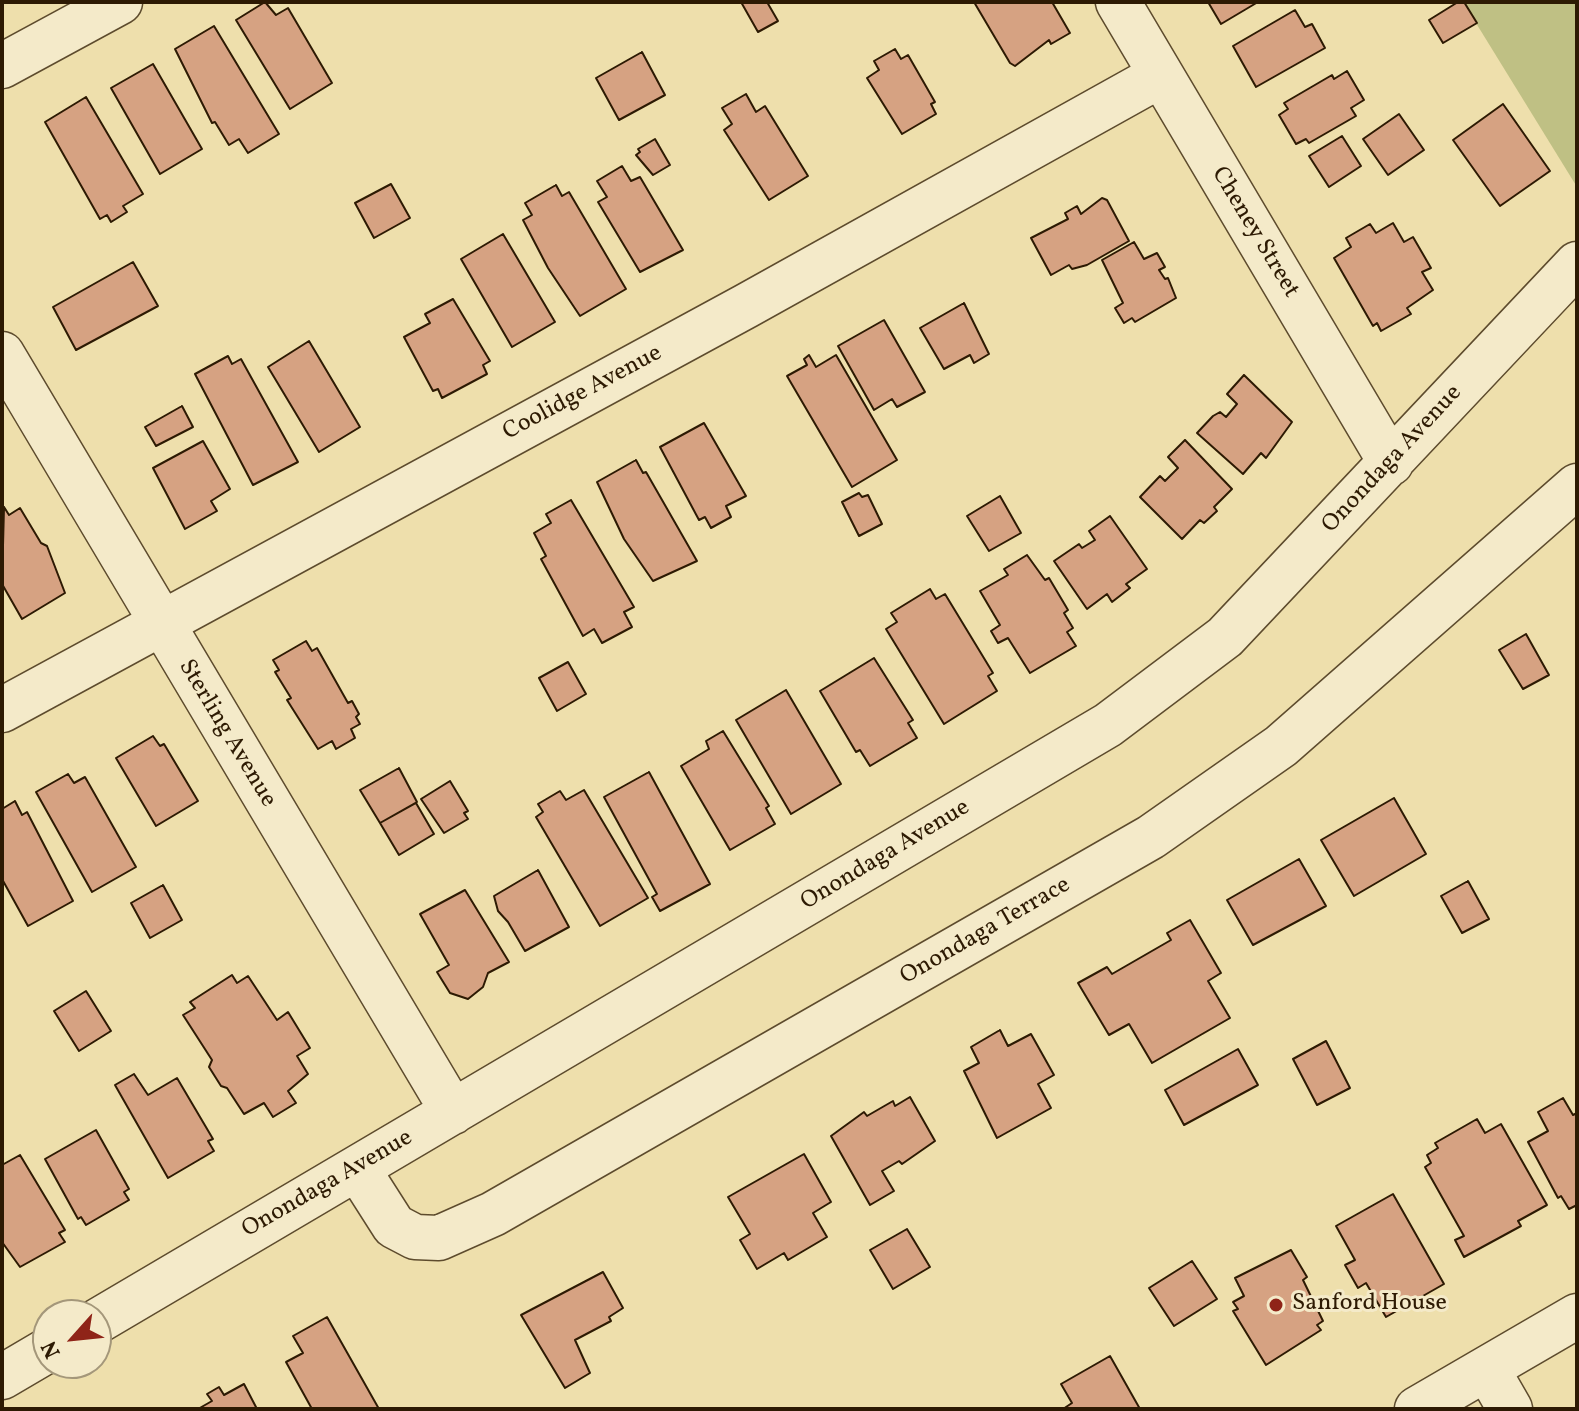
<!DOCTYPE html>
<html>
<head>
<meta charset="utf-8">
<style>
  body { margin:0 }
  #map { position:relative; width:1579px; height:1411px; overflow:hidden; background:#eedfac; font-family:Vollkorn,serif }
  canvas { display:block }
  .frame { position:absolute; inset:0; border:4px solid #2d1a03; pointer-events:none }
  .north { position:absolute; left:32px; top:1299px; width:80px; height:80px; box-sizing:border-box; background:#f4eac9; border:2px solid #a4977a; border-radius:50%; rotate:243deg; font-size:22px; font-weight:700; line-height:32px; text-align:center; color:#2d1a03 }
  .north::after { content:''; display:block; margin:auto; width:28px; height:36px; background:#8f2418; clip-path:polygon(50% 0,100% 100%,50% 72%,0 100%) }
</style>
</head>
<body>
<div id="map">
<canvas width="1579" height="1411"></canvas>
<div class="frame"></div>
<div class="north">N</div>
</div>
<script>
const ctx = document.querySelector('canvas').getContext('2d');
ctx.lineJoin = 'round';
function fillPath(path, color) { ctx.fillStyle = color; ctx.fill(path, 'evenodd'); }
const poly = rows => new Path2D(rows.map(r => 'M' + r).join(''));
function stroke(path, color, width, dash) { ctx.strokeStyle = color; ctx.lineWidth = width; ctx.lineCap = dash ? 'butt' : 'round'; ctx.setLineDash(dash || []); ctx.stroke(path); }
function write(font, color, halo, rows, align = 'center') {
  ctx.font = font + ' Vollkorn,serif'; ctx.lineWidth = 6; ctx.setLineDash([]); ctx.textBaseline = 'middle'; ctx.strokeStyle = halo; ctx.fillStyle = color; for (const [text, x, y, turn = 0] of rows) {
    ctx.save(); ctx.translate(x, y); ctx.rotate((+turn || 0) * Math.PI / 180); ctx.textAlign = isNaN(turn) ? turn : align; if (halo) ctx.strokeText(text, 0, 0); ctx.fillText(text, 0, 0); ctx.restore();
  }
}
fillPath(poly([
  [1463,2,1577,2,1577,187]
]), '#bfc084');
const building = poly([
  [265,2,276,15,288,8,332,83,290,109,236,20,265,2],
  [741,2,767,2,778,21,758,32,741,2],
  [974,2,1052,2,1070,33,1051,44,1049,40,1015,66,1010,63,974,2],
  [1208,2,1258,2,1221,24,1208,2],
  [1458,2,1464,2,1477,23,1443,43,1429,20,1458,2],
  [1295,10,1305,27,1312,24,1325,48,1256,87,1233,46,1295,10],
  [214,26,279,134,248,153,239,139,229,145,215,122,212,123,175,49,214,26],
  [895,49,901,59,908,55,935,102,931,104,936,114,902,134,867,78,879,70,874,61,895,49],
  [642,52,665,95,619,120,596,78,642,52],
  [153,64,202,149,160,174,111,88,153,64],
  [1347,71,1364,100,1351,108,1356,116,1309,143,1306,139,1296,144,1279,115,1288,109,1284,103,1332,75,1334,79,1347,71],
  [746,94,756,112,765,106,808,176,769,200,724,130,732,124,722,108,746,94],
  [86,97,143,194,123,206,127,212,111,222,107,215,100,219,45,122,86,97],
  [1503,104,1550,171,1500,206,1453,140,1503,104],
  [1399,114,1424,150,1388,175,1363,139,1399,114],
  [1342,136,1361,166,1329,187,1309,156,1342,136],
  [655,139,670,165,653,175,636,155,640,152,638,149,655,139],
  [622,166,631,181,640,177,683,250,640,272,598,202,607,197,597,181,622,166],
  [391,184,410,218,374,238,355,203,391,184],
  [556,185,562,196,569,192,626,289,580,316,548,268,523,220,532,215,525,203,556,185],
  [1102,198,1107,200,1129,241,1087,265,1072,269,1069,265,1051,275,1031,238,1068,219,1065,213,1077,206,1081,214,1102,198],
  [1393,223,1404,242,1413,237,1431,268,1422,272,1433,290,1407,308,1411,314,1381,331,1377,323,1373,326,1334,258,1351,247,1346,238,1370,224,1376,233,1393,223],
  [503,234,555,322,512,347,461,259,503,234],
  [1134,242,1144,259,1157,253,1165,267,1159,270,1165,279,1168,278,1176,298,1135,322,1132,318,1124,323,1115,308,1123,303,1102,260,1134,242],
  [133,262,158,306,76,350,53,307,133,262],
  [453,299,490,361,483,365,487,374,442,398,438,389,433,391,404,337,430,323,425,314,453,299],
  [964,303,989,354,974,363,970,355,944,369,920,328,964,303],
  [884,320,925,392,897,407,892,399,874,410,838,346,884,320],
  [309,341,360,427,319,452,268,367,309,341],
  [809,355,816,367,836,355,897,460,852,487,787,376,807,365,804,359,809,355],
  [228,356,232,364,241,359,298,462,253,485,195,374,228,356],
  [1244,375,1292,422,1266,458,1261,453,1243,474,1197,433,1213,416,1220,412,1226,417,1237,404,1227,394,1244,375],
  [182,406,193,427,156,446,145,427,182,406],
  [704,423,746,496,726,506,731,517,711,528,705,517,699,520,660,447,704,423],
  [1185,440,1232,489,1214,507,1217,511,1204,523,1200,520,1182,539,1140,497,1160,476,1165,481,1178,468,1168,457,1185,440],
  [203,441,230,489,211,501,217,511,185,529,153,468,203,441],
  [636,460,643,473,646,472,697,561,653,581,624,539,597,482,636,460],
  [859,493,862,497,868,495,882,524,859,536,842,502,859,493],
  [1000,496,1021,533,989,551,967,516,1000,496],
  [571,500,634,607,624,612,632,627,602,643,594,629,583,636,541,559,546,556,534,533,551,523,546,514,571,500],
  [4,507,9,515,20,508,41,543,47,546,65,593,22,619,2,584,4,507],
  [1110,516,1147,569,1126,584,1130,588,1112,602,1107,594,1087,609,1054,561,1079,544,1082,548,1095,540,1089,531,1110,516],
  [1027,555,1045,580,1049,578,1068,610,1064,613,1073,628,1067,632,1076,646,1030,673,1008,638,998,643,991,631,1000,625,980,591,1008,575,1004,569,1027,555],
  [930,589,936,599,945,594,993,673,988,676,997,691,944,724,886,629,897,622,891,613,930,589],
  [1526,634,1549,675,1523,689,1499,650,1526,634],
  [306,641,312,651,317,648,348,703,352,701,359,714,356,717,360,724,351,729,355,738,336,749,332,741,318,749,287,700,291,698,275,672,279,670,273,660,306,641],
  [874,658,913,720,908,723,917,738,870,766,860,750,856,752,820,691,874,658],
  [568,662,586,694,557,711,539,678,568,662],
  [786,690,841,784,791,814,736,720,786,690],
  [723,731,769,806,766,808,775,824,730,850,681,766,709,749,706,741,723,731],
  [153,736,160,746,164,744,198,801,156,826,116,758,153,736],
  [399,768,417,802,380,823,360,790,399,768],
  [649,772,710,884,660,911,652,897,657,894,604,797,649,772],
  [68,774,74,783,85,777,136,867,92,892,36,792,68,774],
  [450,781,468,811,464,813,468,819,444,833,421,799,450,781],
  [584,790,648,898,600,926,536,817,543,812,538,804,560,791,566,800,584,790],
  [1394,798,1426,854,1354,896,1321,840,1394,798],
  [15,801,22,815,27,812,73,901,28,926,2,879,2,809,15,801],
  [416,803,434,834,399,855,380,823,416,803],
  [1299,859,1326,906,1253,945,1227,900,1299,859],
  [538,870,569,927,525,951,508,922,498,911,494,896,538,870],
  [1468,881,1489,919,1462,933,1441,896,1468,881],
  [163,885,182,920,150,938,131,903,163,885],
  [465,890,509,962,488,973,483,987,468,999,450,993,437,972,449,965,420,914,465,890],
  [1190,920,1221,973,1208,981,1230,1018,1152,1063,1129,1024,1109,1035,1078,983,1107,967,1112,974,1171,940,1167,933,1190,920],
  [232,975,237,983,248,976,277,1020,288,1012,310,1048,297,1056,308,1074,288,1091,296,1103,273,1117,264,1103,244,1114,227,1088,221,1086,209,1067,212,1060,183,1015,195,1008,190,1002,232,975],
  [86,991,111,1031,79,1051,54,1011,86,991],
  [1000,1030,1008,1046,1031,1034,1054,1075,1038,1084,1051,1108,997,1138,964,1071,979,1063,971,1047,1000,1030],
  [1326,1041,1350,1088,1317,1105,1293,1059,1326,1041],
  [1238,1049,1258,1085,1184,1125,1165,1090,1238,1049],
  [134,1074,148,1095,177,1078,213,1139,208,1141,214,1151,168,1178,115,1085,134,1074],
  [910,1097,935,1141,902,1164,899,1161,882,1171,894,1191,870,1205,831,1136,864,1112,867,1116,893,1101,895,1106,910,1097],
  [1563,1098,1573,1115,1577,1113,1577,1205,1569,1209,1561,1196,1558,1198,1528,1142,1548,1131,1538,1112,1563,1098],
  [1477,1119,1485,1133,1501,1124,1547,1205,1518,1221,1521,1226,1464,1257,1455,1240,1464,1236,1425,1167,1431,1163,1427,1155,1438,1148,1435,1143,1477,1119],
  [96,1130,129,1189,124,1192,129,1200,86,1225,81,1217,78,1219,45,1159,96,1130],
  [804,1154,831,1202,813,1213,827,1237,788,1260,784,1253,757,1269,740,1240,750,1234,728,1197,804,1154],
  [20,1155,65,1230,59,1233,65,1242,20,1267,2,1242,2,1165,20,1155],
  [1393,1194,1444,1284,1386,1317,1366,1283,1358,1288,1345,1265,1355,1260,1336,1226,1393,1194],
  [907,1229,930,1267,893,1289,870,1250,907,1229],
  [1291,1250,1307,1277,1303,1280,1323,1321,1317,1325,1321,1330,1266,1365,1233,1311,1238,1309,1233,1302,1244,1296,1235,1278,1291,1250],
  [1192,1261,1217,1299,1174,1326,1149,1288,1192,1261],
  [603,1272,623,1308,609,1317,611,1321,575,1340,590,1373,565,1388,521,1315,603,1272],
  [327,1317,379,1409,312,1409,286,1362,303,1353,293,1336,327,1317],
  [1110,1356,1140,1409,1063,1409,1072,1403,1061,1384,1110,1356],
  [244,1384,257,1409,198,1409,212,1401,207,1394,219,1387,224,1395,244,1384]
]);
fillPath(building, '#d6a282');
stroke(building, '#2d1a03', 2);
const minor = poly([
  [1118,2,1391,463],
  [2,66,120,2],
  [2,354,453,1112],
  [2,710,746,306,1161,75],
  [357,1168,394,1226,415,1237,439,1238,493,1214,1151,837,1281,746,1577,486],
  [96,1322,1108,725,1225,637,1577,264],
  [1487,1369,1510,1409],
  [2,1377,48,1350],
  [1417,1409,1577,1316]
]);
stroke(minor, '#5d4b2d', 47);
stroke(minor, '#f4eac9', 44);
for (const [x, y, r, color] of [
  [1276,1305,8,"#8f2418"]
]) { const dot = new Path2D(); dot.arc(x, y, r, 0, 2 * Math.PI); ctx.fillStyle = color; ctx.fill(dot); stroke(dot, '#f4eac9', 3); }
write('24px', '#2d1a03', '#f4eac9', [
  ["Cheney Street",1254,233,59],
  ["Coolidge Avenue",583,394,-28],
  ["Onondaga Avenue",1393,460,-47],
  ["Sterling Avenue",226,734,59],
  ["Onondaga Avenue",886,856,-31],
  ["Onondaga Terrace",986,932,-30],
  ["Onondaga Avenue",328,1185,-30]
]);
write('24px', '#2d1a03', '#f4eac9', [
  ["Sanford House",1292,1305]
], 'left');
</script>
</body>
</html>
